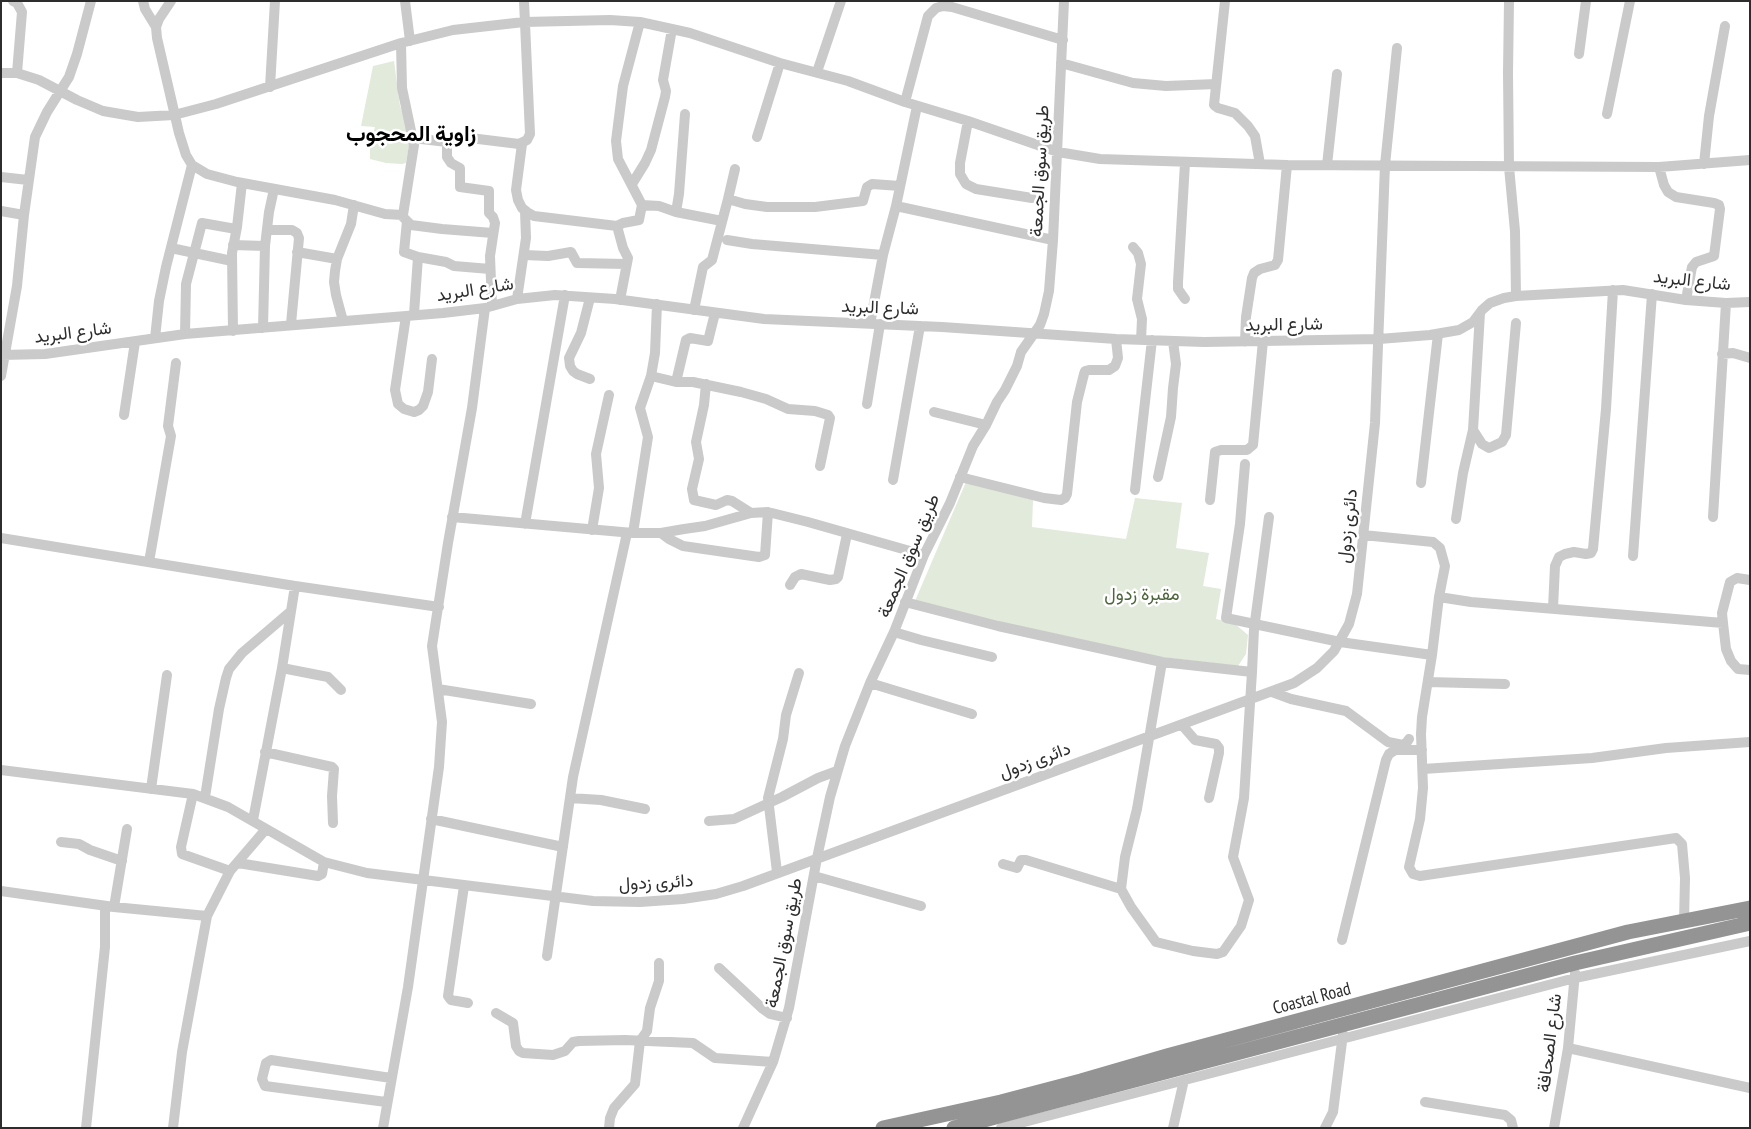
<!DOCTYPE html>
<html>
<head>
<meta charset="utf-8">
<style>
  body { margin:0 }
  #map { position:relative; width:1751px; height:1129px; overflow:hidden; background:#fff; font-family:"PT Sans Narrow",sans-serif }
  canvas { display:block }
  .frame { position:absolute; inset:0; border:2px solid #2d2d2d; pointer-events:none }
</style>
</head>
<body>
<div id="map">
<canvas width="1751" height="1129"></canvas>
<div class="frame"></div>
</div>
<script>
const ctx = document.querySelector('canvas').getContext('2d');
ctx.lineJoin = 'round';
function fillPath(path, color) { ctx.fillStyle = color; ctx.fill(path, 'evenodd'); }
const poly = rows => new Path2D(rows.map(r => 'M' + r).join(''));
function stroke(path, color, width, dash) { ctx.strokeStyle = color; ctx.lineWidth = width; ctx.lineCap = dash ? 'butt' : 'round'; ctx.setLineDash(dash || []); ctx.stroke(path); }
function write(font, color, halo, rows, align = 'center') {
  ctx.font = font + ' "PT Sans Narrow",Vazirmatn,sans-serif'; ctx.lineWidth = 5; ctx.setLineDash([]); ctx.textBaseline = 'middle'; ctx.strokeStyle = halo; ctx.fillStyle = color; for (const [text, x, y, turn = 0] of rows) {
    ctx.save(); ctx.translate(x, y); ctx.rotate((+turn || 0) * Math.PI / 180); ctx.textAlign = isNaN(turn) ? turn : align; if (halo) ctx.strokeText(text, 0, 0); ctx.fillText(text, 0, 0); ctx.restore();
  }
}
fillPath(poly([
  [394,61,400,106,411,135,406,163,402,164,386,163,370,159,370,144,375,127,361,126,373,66],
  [966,482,1033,500,1032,527,1126,539,1135,498,1182,503,1176,548,1209,553,1203,586,1221,589,1216,619,1234,623,1248,635,1246,654,1238,666,1144,655,1090,644,915,601]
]), '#e2eadb');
stroke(poly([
  [13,1,17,3,22,12,17,73],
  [143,1,145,9,156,27],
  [405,1,410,41],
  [1225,1,1214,105,1218,108,1235,113,1248,126,1255,136,1260,164],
  [1509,1,1508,73,1509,167,1515,231,1516,296],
  [640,22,623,86,616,141,618,159,642,205],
  [1579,54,1586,1],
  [1061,63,1133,83,1166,86,1216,84],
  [817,72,841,1],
  [1,73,17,73,39,80,77,100,103,111,138,117,174,115,216,104,401,43,453,30,524,22,610,20,640,22,690,33,780,63,848,81,905,102,968,121,1058,152,1100,159,1287,165,1659,167,1750,160],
  [270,87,275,1],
  [905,102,928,16,936,8,943,6,952,7,1063,40],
  [1607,114,1630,1],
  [968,121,960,163,960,174,966,184,976,189,1032,198],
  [757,137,780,63],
  [413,138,447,142,450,141,454,136,519,144,527,140,530,134,524,1],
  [447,142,447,157,451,163,460,168,460,187,489,191,489,213,493,217,495,223,490,256,492,306],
  [522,144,516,190,518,200,522,208,527,212,534,216,617,226],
  [1704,164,1709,116,1725,26],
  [192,165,207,174,237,182,335,200,385,214,403,215,414,145,402,88,401,43],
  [1327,165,1337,74],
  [1659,167,1664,185,1668,192,1676,197,1714,203,1719,205,1720,209,1714,256,1696,262,1692,267,1686,300],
  [1,177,28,180],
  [632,184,645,163,651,150,665,97,666,91,663,80,672,29],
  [728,199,735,169],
  [896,206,1053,240],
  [1,211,24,215],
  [676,212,679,194,685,114],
  [403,217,411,225,442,229,493,233],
  [407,221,404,252,418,257,414,314],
  [267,230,292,230,297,233,299,238,291,324],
  [727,240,752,244,883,255],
  [233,245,265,246],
  [1133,247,1138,253,1141,264,1137,299,1142,319,1141,340],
  [171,248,232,261],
  [297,252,337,259],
  [524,255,548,256,571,252,577,263,626,264],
  [418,257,446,262,454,266,490,269],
  [517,299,526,238,525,211],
  [1185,299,1178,289,1178,282,1185,163],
  [620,300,628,258,623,248,617,226,623,223,639,220,642,205,659,206,676,212,722,221],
  [694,310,703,267,712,260,728,199,745,204,767,207,815,207,863,201,867,187,872,184,900,186],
  [406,316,395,390,398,404,404,409,414,412,419,410,423,406,428,392,432,359],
  [343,321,336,295,334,282,335,271,337,259,351,224,354,205],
  [870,324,883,255,896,206,917,106],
  [263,328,265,246,269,212,274,189],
  [233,331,232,253,237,227,242,183],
  [185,334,186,284,202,223,236,229],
  [155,338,159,301,166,267,192,165,186,155,179,133,157,38,156,27,159,19,171,1],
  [1245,342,1246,317,1252,278,1254,273,1260,269,1275,265,1278,260,1287,165],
  [1722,354,1733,353,1750,358],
  [1,355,45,354,185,334,443,313,485,308,517,299,555,295,615,299,764,319,942,327,1116,339,1204,342,1379,339,1430,335,1459,330,1473,322,1482,310,1490,303,1504,298,1516,296,1623,290,1686,300,1726,303,1750,302],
  [1,376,17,286,24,215,35,137,47,112,69,77,77,54,91,1],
  [651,376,676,382,693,382,741,392,766,399,788,409,815,411,828,415,830,418,820,466],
  [590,379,577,374,573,371,570,366,569,358,581,333,590,298],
  [676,382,686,340,690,338,708,341,715,313],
  [706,384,704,405,696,442,699,459,692,489,694,500,716,505,727,500,732,501,751,513],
  [867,404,880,324],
  [934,412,986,425],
  [124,415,135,342],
  [1473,430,1482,444,1489,448,1502,442,1506,435,1516,323],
  [1245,464,1240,524,1226,618,1340,642,1432,655,1422,717,1421,734,1423,788,1420,819,1409,867,1413,874,1420,876,1676,838,1682,844,1685,878,1684,922],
  [960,477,1044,498,1061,500,1065,498,1067,494,1077,402,1084,374,1085,371,1089,370,1109,370,1115,366,1118,358,1116,339],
  [1158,477,1171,417,1173,388,1176,364,1173,341],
  [893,480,920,326],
  [1421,483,1438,334],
  [1135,490,1152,340],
  [1210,500,1215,452,1221,450,1247,450,1253,445,1263,341],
  [452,517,633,533,661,533,684,529,705,526,751,513,768,512,808,522,924,555],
  [1713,517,1726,303],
  [1456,519,1463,473,1473,430,1480,313],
  [525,524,565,295],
  [592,530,599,488,596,454,609,395],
  [633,533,648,437,640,408,651,376,655,353,657,304],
  [661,533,669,539,683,546,759,557,765,555,768,512],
  [1363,535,1433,542,1440,548,1445,566,1439,597],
  [1,538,295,586,439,607],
  [1633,556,1652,294],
  [149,562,171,436,168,426,176,363],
  [790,585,795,577,801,574,830,580,836,579,838,577,847,534],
  [905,602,998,626,1162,662,1252,672,1244,798,1233,857,1249,900,1241,926,1223,952,1217,954,1193,951,1156,942,1131,907,1121,889,1125,857,1137,809,1162,662],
  [1553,608,1555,566,1559,557,1565,554,1574,552,1586,554,1591,553,1593,549,1606,409,1613,290],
  [1723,623,1722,613,1730,582,1737,578,1750,580],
  [894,632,921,640,992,657],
  [1432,655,1439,597,1471,602,1723,623,1726,649,1731,661,1738,669,1750,670],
  [282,668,328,677,341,690],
  [1252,672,1254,629,1269,517],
  [1428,682,1505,684],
  [870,683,972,714],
  [438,689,531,704],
  [1272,692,1291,699,1346,711,1388,742,1403,745,1407,742,1409,739],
  [1182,725,1195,740,1216,744,1219,748,1219,753,1209,798],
  [265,752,332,767,334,769,332,796,333,823],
  [1423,769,1592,758,1666,748,1750,742],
  [1,770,193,794,228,807,324,862,367,873,593,901,640,902,683,899,716,894,743,886,1294,683,1317,668,1334,651,1349,624,1357,594,1375,423,1385,165,1397,48],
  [151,789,167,675],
  [193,794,181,847,182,854,230,871],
  [205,797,219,709,226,678,229,669,242,653,290,612],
  [570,798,601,800,645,809],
  [431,819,563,847],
  [253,820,282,668,295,586],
  [709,821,734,819,782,797,818,778,837,771],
  [61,842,79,844,90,850,122,861],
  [238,863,318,876,322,874,324,862],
  [1003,864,1017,868,1021,860,1026,860,1121,889],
  [777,872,768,798,783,739,786,715,799,673],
  [814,876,921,906],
  [464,886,448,996,451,1000,468,1003],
  [1,891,114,907,207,916],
  [114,907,127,829],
  [1342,940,1386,760,1389,754,1395,750,1422,750],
  [547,956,573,777,627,533],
  [719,968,763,1009,770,1014,787,1018],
  [496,1013,513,1023,516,1046,519,1051,523,1053,553,1055,565,1051,573,1042,579,1041,625,1040,693,1043,715,1058,773,1062],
  [1568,1048,1750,1088],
  [386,1102,265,1086,262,1079,266,1063,271,1060,391,1078],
  [1425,1102,1505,1115,1511,1120,1513,1128],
  [86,1128,105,947,105,906],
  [173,1128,182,1052,207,916,230,871,266,829],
  [383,1128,408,987,439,767,442,722,432,646,448,543,472,408,485,308],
  [609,1128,610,1118,614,1108,635,1084,640,1041,647,1031,650,1008,659,981,659,963],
  [743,1128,773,1062,789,1008,817,858,830,797,845,746,870,683,894,632,924,555,950,503,973,446,986,425,997,402,1005,390,1017,366,1021,352,1040,325,1044,314,1049,291,1053,240,1064,1],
  [1001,1128,1575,978,1750,941],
  [1173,1128,1184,1080],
  [1325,1128,1333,1112,1343,1034],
  [1554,1128,1568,1048,1575,973]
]), '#cacaca', 10);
stroke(poly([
  [883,1128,1001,1102,1081,1081,1167,1056,1628,932,1750,908],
  [954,1128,1575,963,1750,923]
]), '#949494', 15);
write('18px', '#2d2d2d', '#fff', [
  ["طريق سوق الجمعة",1040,171,-87],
  ["شارع البريد",1692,281,6],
  ["شارع البريد",475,290,-9],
  ["شارع البريد",880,308,2],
  ["شارع البريد",1284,325,-1],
  ["شارع البريد",73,333,-7],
  ["دائرى زدول",1348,526,-84],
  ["طريق سوق الجمعة",909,556,-67],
  ["دائرى زدول",1035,761,-20],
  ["دائرى زدول",656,883,-3],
  ["طريق سوق الجمعة",784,943,-79],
  ["Coastal Road",1312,999,-15],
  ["شارع الصحافة",1550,1043,-83]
]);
write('18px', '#4d663d', '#fff', [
  ["مقبرة زدول",1142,595]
]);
write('bold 22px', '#000', '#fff', [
  ["زاوية المحجوب",411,135]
]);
</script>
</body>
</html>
